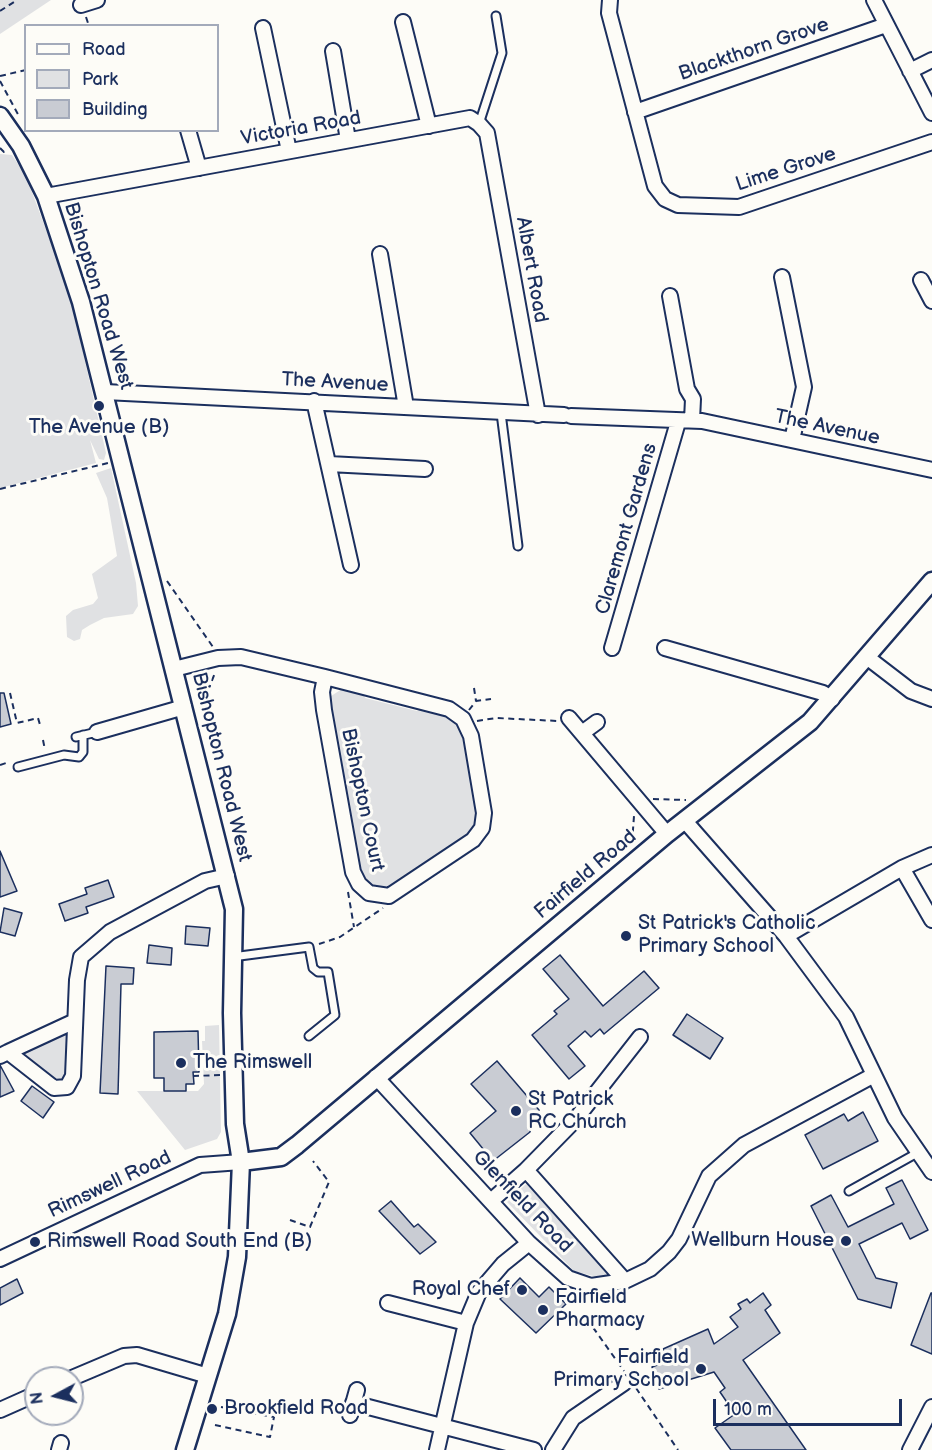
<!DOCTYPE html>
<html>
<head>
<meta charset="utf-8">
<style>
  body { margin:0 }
  #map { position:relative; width:932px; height:1450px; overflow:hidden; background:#fdfcf7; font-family:"Balsamiq Sans",sans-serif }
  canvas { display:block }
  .legend { position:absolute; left:24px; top:24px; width:195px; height:108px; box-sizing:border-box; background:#fdfcf7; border:2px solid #a3aaba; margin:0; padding:8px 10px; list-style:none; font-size:18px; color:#1b2f5e }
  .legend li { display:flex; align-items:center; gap:12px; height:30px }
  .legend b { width:30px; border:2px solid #a3aaba }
  .north { position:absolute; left:24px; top:1366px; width:60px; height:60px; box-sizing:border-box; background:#fdfcf7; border:2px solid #a3aaba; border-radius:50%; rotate:263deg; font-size:16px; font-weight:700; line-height:24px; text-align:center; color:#1b2f5e }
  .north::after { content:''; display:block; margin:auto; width:21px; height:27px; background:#1b2f5e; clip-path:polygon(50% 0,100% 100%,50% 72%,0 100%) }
  .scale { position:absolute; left:713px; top:1399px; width:189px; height:27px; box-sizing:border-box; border:3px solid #1b2f5e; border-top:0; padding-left:8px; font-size:18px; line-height:21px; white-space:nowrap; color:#1b2f5e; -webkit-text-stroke:4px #fdfcf7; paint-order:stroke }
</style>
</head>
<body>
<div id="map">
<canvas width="932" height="1450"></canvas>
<ul class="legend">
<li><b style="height:8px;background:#fdfcf7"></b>Road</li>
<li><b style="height:16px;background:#e0e1e3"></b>Park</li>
<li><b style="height:16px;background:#c9ccd3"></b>Building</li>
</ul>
<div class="north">N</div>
<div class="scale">100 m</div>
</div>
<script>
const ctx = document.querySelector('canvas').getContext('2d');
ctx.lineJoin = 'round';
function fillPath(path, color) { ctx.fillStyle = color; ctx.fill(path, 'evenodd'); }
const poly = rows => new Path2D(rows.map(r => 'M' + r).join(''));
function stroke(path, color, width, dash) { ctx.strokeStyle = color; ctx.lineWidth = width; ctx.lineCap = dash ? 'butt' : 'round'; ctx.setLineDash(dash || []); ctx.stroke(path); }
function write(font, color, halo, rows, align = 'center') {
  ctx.font = font + ' "Balsamiq Sans",sans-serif'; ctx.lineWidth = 6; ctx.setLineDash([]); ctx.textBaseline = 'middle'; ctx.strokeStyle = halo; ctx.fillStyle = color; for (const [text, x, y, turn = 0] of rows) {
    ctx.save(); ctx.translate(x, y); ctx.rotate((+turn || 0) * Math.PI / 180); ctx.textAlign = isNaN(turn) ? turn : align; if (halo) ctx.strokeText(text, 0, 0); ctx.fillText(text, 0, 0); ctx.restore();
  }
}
fillPath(poly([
  [0,0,51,0,0,34],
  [0,154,12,155,26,176,54,251,72,304,106,453,104,460,99,459,90,440,96,463,0,488],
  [111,468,136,583,138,606,133,614,104,618,90,625,82,630,80,639,74,641,67,637,66,616,73,610,93,604,98,598,92,574,117,556,107,498,96,473],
  [342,689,363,692,365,698,417,711,424,708,449,717,460,726,464,741,476,812,474,826,462,840,389,887,375,888,365,881,359,871,349,835,353,829,337,738,332,736,328,698],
  [219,1025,221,1132,217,1139,185,1150,137,1091,198,1091,204,1084,202,1041,205,1041,205,1026],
  [63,1033,69,1036,67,1080,58,1084,23,1056,23,1053],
  [526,1184,608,1268,608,1275,601,1278,574,1271,507,1202]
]), '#e0e1e3');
const building = poly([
  [0,693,4,693,11,724,0,727,0,693],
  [0,851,17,891,0,897,0,851],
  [108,880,114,897,86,907,88,913,65,921,59,904,87,894,85,888,108,880],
  [4,908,22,913,15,936,0,932,4,908],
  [186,926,210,928,208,946,185,944,186,926],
  [149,945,172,948,171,965,147,963,149,945],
  [560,955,603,1006,644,971,659,988,604,1034,600,1029,591,1037,585,1031,568,1046,585,1066,569,1079,532,1035,557,1014,554,1011,569,999,543,969,560,955],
  [106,966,134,968,133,984,121,984,118,1094,100,1093,106,966],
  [687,1014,723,1038,710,1059,673,1035,687,1014],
  [198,1031,199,1072,193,1072,194,1084,186,1084,186,1091,164,1091,164,1078,154,1078,154,1032,198,1031],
  [497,1061,539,1110,539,1116,531,1122,530,1132,493,1161,470,1133,496,1111,471,1084,497,1061],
  [0,1065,14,1091,0,1097,0,1065],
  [32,1086,54,1102,43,1118,21,1101,32,1086],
  [863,1112,878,1141,823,1169,805,1135,844,1114,848,1121,863,1112],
  [902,1180,928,1230,910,1239,902,1223,859,1244,876,1278,897,1283,891,1308,858,1299,811,1206,831,1195,848,1227,894,1204,886,1188,902,1180],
  [391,1201,414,1227,418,1224,436,1242,420,1254,379,1211,391,1201],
  [520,1278,539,1297,549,1287,566,1304,536,1333,500,1299,520,1278],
  [17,1279,23,1293,0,1305,0,1288,17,1279],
  [763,1293,771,1305,765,1310,780,1333,743,1360,806,1450,731,1450,715,1428,735,1414,720,1392,725,1388,714,1372,659,1389,652,1367,668,1361,663,1349,708,1329,714,1344,738,1327,730,1317,741,1309,738,1304,747,1299,750,1303,763,1293],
  [931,1293,932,1293,932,1354,911,1345,931,1293]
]);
fillPath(building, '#c9ccd3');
stroke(building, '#1b2f5e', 1.5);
const service = poly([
  [479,124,502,53,496,16],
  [501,413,518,546],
  [76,737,97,732],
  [18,767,64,755,79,757,83,752,83,735],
  [232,957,309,947,313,968,318,972,328,972,335,1015,309,1036],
  [849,1191,919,1152]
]);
const minor = poly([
  [610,0,609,13,655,186,665,199,678,205,739,207,932,142],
  [874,0,932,113],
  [81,5,97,0],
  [403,22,429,126],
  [263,28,289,151],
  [333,51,348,140],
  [910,71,932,60],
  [635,112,886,25],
  [188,130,199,168],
  [46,196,470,118,479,124,487,133,538,415],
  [380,254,406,407],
  [782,277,804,387,792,440],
  [921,280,932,301],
  [670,296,687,389,693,399,692,420],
  [105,392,564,415],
  [314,401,351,565],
  [571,416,702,421,932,470],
  [329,464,425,469],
  [612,648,678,422],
  [665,648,823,693,832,699],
  [868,658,911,691,932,699],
  [174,669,218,658,241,657,325,677,449,709,463,719,471,736,484,813,482,828,473,840,389,896,369,893,359,884,353,872,324,710,322,692,325,677],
  [569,718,667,834],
  [97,732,184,707],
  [582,733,597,722],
  [685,821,786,936,846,1017,895,1118,932,1172],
  [902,868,932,920],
  [786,936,902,868,932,855],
  [8,1052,75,1021],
  [0,1056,8,1052,54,1088,67,1087,73,1076,77,980,81,957,110,932,205,881,227,876],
  [376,1077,529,1243,568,1278,591,1286,625,1281,650,1269,669,1252,679,1239,709,1176,744,1145,874,1075],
  [526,1170,625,1281],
  [492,1200,526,1170,575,1120,640,1037],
  [0,1259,200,1165,241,1162],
  [388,1303,466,1323],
  [72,1378,124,1356,137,1355,208,1376],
  [353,1403,534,1450],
  [0,1410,36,1394],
  [350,1415,357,1390],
  [59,1450,61,1443],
  [437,1450,466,1323,479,1292,503,1264,529,1243],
  [553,1450,573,1418,624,1383],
  [910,1450,932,1407]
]);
const tertiary = poly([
  [0,116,21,146,46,196,81,302,234,909,232,1013,235,1124,241,1162,237,1257,227,1314,185,1450],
  [241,1162,281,1157,297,1145,667,834,810,722,932,581]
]);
stroke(service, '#1b2f5e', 11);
stroke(minor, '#1b2f5e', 18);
stroke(tertiary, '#1b2f5e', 21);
stroke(poly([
  [0,11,17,0],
  [86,17,89,26],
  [0,76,26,70],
  [0,81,20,118],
  [0,148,4,152,7,151],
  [0,489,108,463],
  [167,581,213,647],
  [474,688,476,701],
  [10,693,17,723,38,718,41,728],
  [200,710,215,673],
  [469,710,476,701,491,699],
  [477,721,496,718,558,721],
  [43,740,45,750],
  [0,765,9,762],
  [653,799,686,800],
  [632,843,634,816],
  [348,892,354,927],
  [319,944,340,937,383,908],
  [193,1076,221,1075],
  [290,1220,310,1227,329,1182,313,1161],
  [587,1319,624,1371],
  [636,1388,678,1450],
  [215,1425,270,1437,274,1417,221,1407]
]), '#1b2f5e', 2, [6, 4.5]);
stroke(service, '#fdfcf7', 7);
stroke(minor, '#fdfcf7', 14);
stroke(tertiary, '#fdfcf7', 16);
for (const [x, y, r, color] of [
  [99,406,6,"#1b2f5e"],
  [626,936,6,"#1b2f5e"],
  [181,1063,6,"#1b2f5e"],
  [516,1111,6,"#1b2f5e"],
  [846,1241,6,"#1b2f5e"],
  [35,1242,6,"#1b2f5e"],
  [522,1290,6,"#1b2f5e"],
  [543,1310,6,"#1b2f5e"],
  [701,1369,6,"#1b2f5e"],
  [212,1409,6,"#1b2f5e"]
]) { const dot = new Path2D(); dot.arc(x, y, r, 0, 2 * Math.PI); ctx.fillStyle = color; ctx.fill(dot); stroke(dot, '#fdfcf7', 2); }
write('20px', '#1b2f5e', '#fdfcf7', [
  ["Blackthorn Grove",754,50,-19],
  ["Victoria Road",301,129,-10],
  ["Lime Grove",786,170,-18],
  ["Albert Road",531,270,80],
  ["Bishopton Road West",98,296,73],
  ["The Avenue",335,383,3],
  ["The Avenue",827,428,12],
  ["Claremont Gardens",627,529,-74],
  ["Bishopton Road West",221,767,76],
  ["Bishopton Court",362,800,78],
  ["Fairfield Road",586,875,-40],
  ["Rimswell Road",110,1185,-25],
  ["Glenfield Road",522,1202,46]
]);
write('20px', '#1b2f5e', '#fdfcf7', [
  ["The Avenue (B)",99,428,"center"],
  ["St Patrick's Catholic",638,924],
  ["Primary School",638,947],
  ["The Rimswell",193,1063],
  ["St Patrick",528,1100],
  ["RC Church",528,1123],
  ["Wellburn House",834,1241,"right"],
  ["Rimswell Road South End (B)",47,1242],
  ["Royal Chef",510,1290,"right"],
  ["Fairfield",555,1298],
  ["Pharmacy",555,1321],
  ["Fairfield",689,1358,"right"],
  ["Primary School",689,1381,"right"],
  ["Brookfield Road",224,1409]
], 'left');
</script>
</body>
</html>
